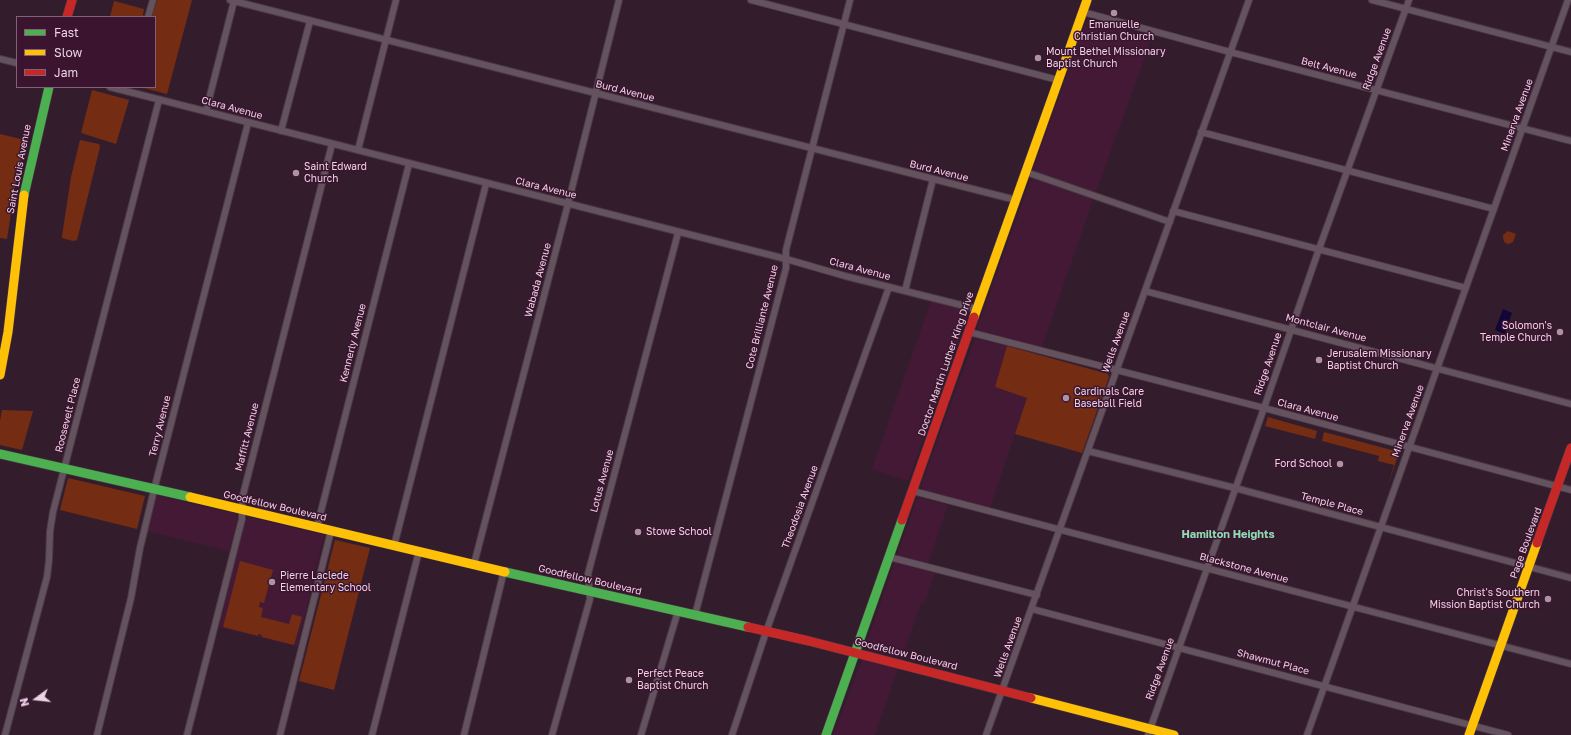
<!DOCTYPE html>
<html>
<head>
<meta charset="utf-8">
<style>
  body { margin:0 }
  #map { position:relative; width:1571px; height:735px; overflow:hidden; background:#331d2c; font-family:"Golos Text",sans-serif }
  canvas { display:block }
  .legend { position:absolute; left:16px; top:16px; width:140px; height:72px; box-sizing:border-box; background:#3b1530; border:1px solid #826178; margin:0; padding:5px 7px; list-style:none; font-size:12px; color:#edd3e3 }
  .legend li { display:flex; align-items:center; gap:8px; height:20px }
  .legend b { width:20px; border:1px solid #826178 }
  .north { position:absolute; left:16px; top:679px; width:40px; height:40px; -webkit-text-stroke:3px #3b1530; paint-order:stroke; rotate:255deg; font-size:11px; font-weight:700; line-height:16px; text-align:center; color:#edd3e3 }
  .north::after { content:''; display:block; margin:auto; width:14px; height:18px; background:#edd3e3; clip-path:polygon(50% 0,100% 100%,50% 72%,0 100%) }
</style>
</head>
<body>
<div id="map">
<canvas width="1571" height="735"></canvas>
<ul class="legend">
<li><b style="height:5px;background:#4caf50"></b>Fast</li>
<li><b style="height:5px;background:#ffc107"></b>Slow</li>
<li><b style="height:5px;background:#c62828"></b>Jam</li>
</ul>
<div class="north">N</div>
</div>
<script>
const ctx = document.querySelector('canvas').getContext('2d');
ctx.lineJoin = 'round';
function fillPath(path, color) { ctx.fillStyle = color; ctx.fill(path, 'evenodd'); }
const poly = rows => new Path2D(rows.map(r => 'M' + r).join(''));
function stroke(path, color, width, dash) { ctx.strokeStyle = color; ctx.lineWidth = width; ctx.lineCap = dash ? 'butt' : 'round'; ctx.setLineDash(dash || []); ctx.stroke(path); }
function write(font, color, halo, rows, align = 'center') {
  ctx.font = font + ' "Golos Text",sans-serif'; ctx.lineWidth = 3; ctx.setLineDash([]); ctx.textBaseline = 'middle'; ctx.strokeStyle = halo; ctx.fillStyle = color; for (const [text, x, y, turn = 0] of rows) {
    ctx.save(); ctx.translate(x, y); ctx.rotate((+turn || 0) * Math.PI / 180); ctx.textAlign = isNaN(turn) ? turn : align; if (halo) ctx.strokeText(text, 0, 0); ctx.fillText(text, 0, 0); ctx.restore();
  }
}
fillPath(poly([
  [1087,20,1152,37,1096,192,1036,171,1034,166],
  [1033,179,1093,200,1042,347,979,330,977,328,1030,181],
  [931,301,966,311,967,316,908,481,872,469],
  [976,339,1007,346,995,387,1027,398,990,508,923,490,922,488,921,485,974,341],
  [157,496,236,514,238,518,229,551,147,531,155,498],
  [920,498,948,505,928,564,899,557,897,555,917,499],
  [248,517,324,535,297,647,219,627,245,520],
  [896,563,935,573,924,604,921,603,902,658,869,650,866,645,894,564],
  [862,660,898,668,875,735,833,735]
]), '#431936');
fillPath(poly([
  [157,0,192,0,167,94,140,87,155,87,155,17,152,17],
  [114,1,144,9,143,15,146,17,110,17],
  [92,90,129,100,116,144,81,133],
  [0,134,25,140,15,187,7,239,0,238],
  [80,140,99,144,100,147,77,240,73,241,62,238,62,236,71,177],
  [1508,231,1516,234,1513,242,1509,244,1505,243,1503,238,1503,235],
  [1007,346,1108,374,1109,377,1082,453,1015,434,1027,398,995,387],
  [2,410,33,411,22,450,0,445,0,421],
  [1268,417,1317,431,1315,439,1265,426],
  [1324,432,1399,452,1388,486,1394,465,1378,461,1379,456,1322,441],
  [68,478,145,496,137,529,60,510],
  [335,540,370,548,334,690,299,681],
  [240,561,273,570,264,603,260,602,259,607,263,608,261,617,289,624,292,614,302,617,294,645,262,637,262,635,258,634,258,636,223,627]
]), '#742d13');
fillPath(poly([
  [1503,309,1512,313,1505,334,1495,330]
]), '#110539');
const street = poly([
  [230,0,1016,200],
  [751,0,1058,80],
  [1372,0,1571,52],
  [1083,12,1230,52,1571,141],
  [148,17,153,0],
  [0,59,17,63],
  [110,87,786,259,845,276,977,309],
  [206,111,234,1],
  [281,131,310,21],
  [1201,132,1494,209],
  [358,150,396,0],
  [1026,172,1170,222],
  [1173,211,1466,288],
  [905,291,933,179],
  [1145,291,1571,404],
  [969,332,1264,408,1571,490],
  [1088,451,1235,488,1571,578],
  [913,491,1571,664],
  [317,527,409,164],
  [394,546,486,184],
  [889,557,1037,595],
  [474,564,568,204,619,0],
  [1032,609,1508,735],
  [695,615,786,268,786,250,850,0],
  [5,735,47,577,49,560,50,531,53,512,159,100],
  [97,735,131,598,140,548,154,490,248,123],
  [187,735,242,519,242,499,332,144],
  [280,735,331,531],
  [372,735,419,551],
  [464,735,504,571],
  [552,735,588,606,590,599,588,574,678,233],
  [641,735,678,611],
  [732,735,766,632,889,287],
  [986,735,1249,0],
  [1148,735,1264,408,1319,249,1409,0],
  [1307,735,1568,0]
]);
const fast = poly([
  [24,195,49,87],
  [0,454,190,497],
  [505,572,748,627],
  [826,735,902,520]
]);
const slow = poly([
  [974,317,1087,0],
  [0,375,8,332,24,195],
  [190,497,505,572],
  [1031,698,1174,735],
  [1469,735,1537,543]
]);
const jam = poly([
  [67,17,72,0],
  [902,520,974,317],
  [1537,543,1571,448],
  [748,627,809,641,1031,698]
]);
stroke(street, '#4b3845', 8);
stroke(fast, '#4b3845', 10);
stroke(slow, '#4b3845', 10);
stroke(jam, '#4b3845', 10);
stroke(street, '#64535e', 6);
stroke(fast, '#4caf50', 9);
stroke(slow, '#ffc107', 9);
stroke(jam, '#c62828', 9);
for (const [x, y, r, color] of [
  [1114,13,4,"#ac93a3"],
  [1038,58,4,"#ac93a3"],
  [296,173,4,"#ac93a3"],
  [1560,332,4,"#ac93a3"],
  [1319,360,4,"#ac93a3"],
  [1066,398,4,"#ac93a3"],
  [1340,464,4,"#ac93a3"],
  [638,532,4,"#ac93a3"],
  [272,582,4,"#ac93a3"],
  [1548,599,4,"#ac93a3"],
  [629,680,4,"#ac93a3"]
]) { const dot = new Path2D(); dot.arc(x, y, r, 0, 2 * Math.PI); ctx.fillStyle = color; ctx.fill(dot); stroke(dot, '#3b1530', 1.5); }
write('10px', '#edd3e3', '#3b1530', [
  ["Emanuelle",1114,25,"center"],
  ["Christian Church",1114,37,"center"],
  ["Mount Bethel Missionary",1046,52],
  ["Baptist Church",1046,64],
  ["Saint Edward",304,167],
  ["Church",304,179],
  ["Solomon's",1552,326,"right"],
  ["Temple Church",1552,338,"right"],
  ["Jerusalem Missionary",1327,354],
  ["Baptist Church",1327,366],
  ["Cardinals Care",1074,392],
  ["Baseball Field",1074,404],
  ["Ford School",1332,464,"right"],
  ["Stowe School",646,532],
  ["Pierre Laclede",280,576],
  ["Elementary School",280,588],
  ["Christ's Southern",1540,593,"right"],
  ["Mission Baptist Church",1540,605,"right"],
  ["Perfect Peace",637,674],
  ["Baptist Church",637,686]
], 'left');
write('10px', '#edd3e3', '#3b1530', [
  ["Ridge Avenue",1377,59,-70],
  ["Belt Avenue",1329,68,15],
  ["Burd Avenue",625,91,14],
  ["Clara Avenue",232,108,15],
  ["Minerva Avenue",1517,115,-70],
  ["Saint Louis Avenue",19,169,-79],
  ["Burd Avenue",939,171,14],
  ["Clara Avenue",546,188,14],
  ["Clara Avenue",860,269,15],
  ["Wabada Avenue",538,280,-75],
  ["Cote Brilliante Avenue",762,317,-76],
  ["Montclair Avenue",1326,328,15],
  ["Wells Avenue",1116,342,-70],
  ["Kennerly Avenue",353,343,-76],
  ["Doctor Martin Luther King Drive",946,364,-71],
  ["Ridge Avenue",1268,364,-71],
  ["Clara Avenue",1308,410,15],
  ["Roosevelt Place",68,415,-76],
  ["Minerva Avenue",1408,421,-70],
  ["Terry Avenue",160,426,-76],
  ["Maffitt Avenue",247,437,-76],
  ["Lotus Avenue",602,481,-75],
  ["Temple Place",1332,504,15],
  ["Goodfellow Boulevard",275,506,13],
  ["Theodosia Avenue",800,507,-70],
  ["Page Boulevard",1526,543,-70],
  ["Blackstone Avenue",1244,568,15],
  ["Goodfellow Boulevard",590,580,13],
  ["Wells Avenue",1008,647,-70],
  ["Goodfellow Boulevard",906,654,14],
  ["Shawmut Place",1273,662,15],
  ["Ridge Avenue",1160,669,-70]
]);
write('bold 11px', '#8cdcb2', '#3b1530', [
  ["Hamilton Heights",1228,535]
]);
</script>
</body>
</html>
